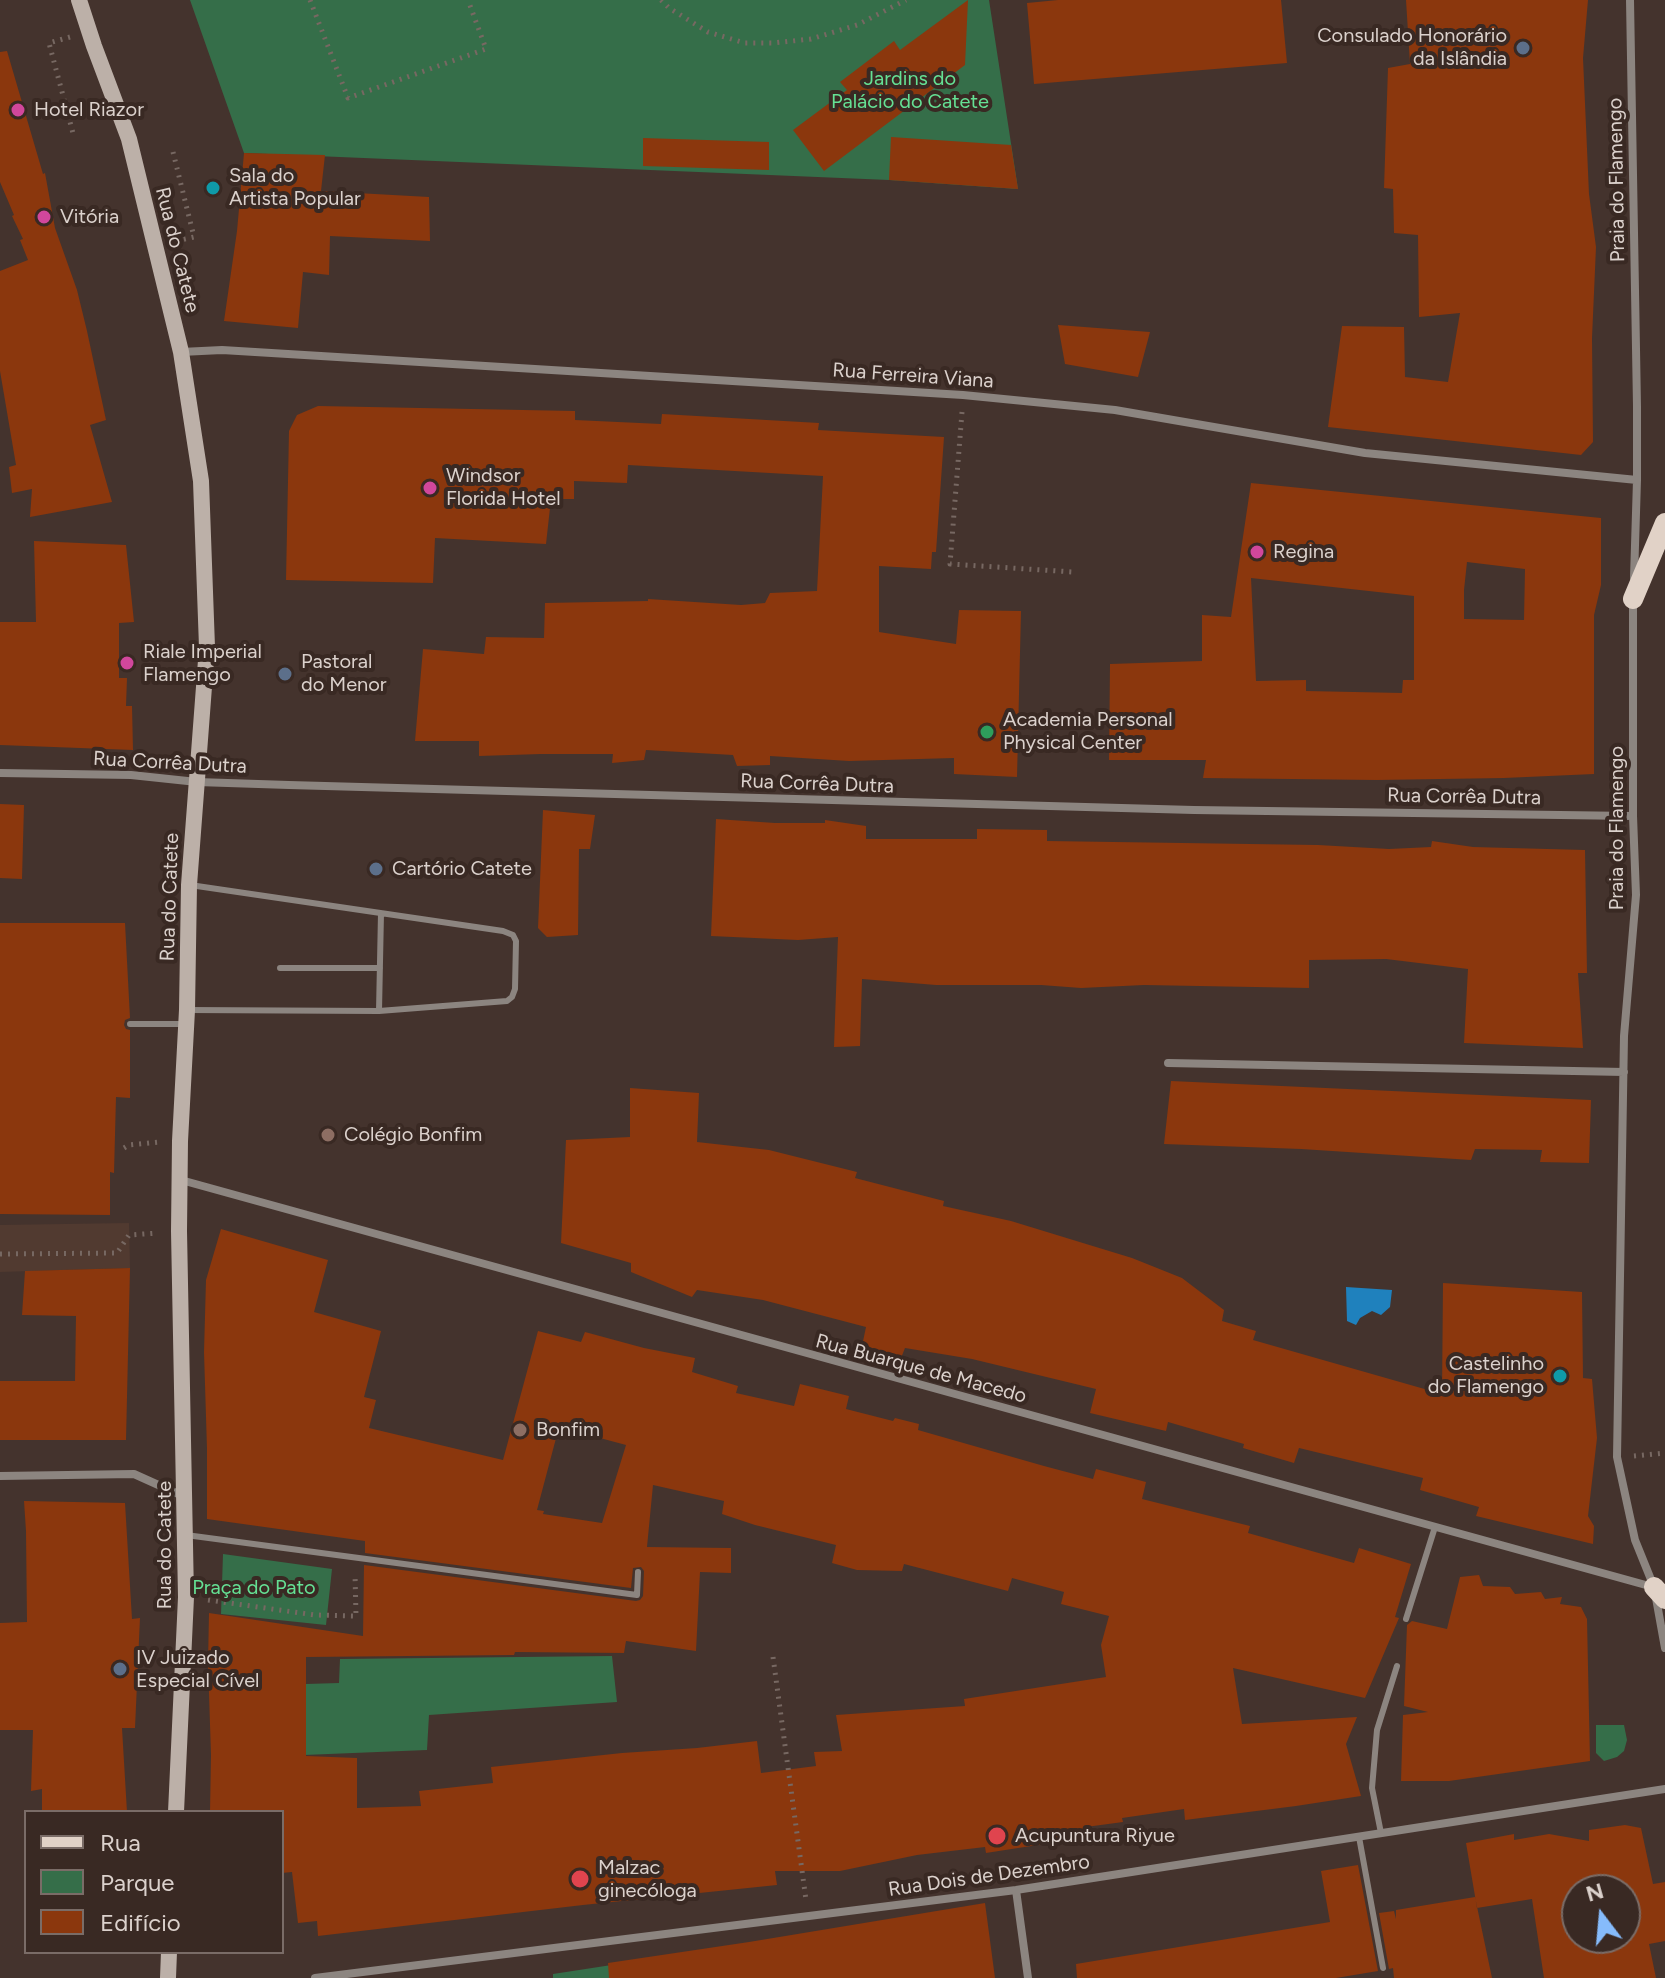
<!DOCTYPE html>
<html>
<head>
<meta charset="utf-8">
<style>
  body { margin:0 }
  #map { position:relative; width:1665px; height:1978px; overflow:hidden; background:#44332d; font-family:Figtree,sans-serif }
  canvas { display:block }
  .legend { position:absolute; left:24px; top:1810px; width:260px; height:144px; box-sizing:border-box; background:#392923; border:2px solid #7a6c67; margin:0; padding:10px 14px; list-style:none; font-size:24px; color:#dbd1cc }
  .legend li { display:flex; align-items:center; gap:16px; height:40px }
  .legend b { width:40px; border:2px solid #7a6c67 }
  .north { position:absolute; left:1561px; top:1874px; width:80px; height:80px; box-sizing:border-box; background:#392923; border:2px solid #7a6c67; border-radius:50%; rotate:344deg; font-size:22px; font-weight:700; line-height:32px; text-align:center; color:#dbd1cc }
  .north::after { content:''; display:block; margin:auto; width:28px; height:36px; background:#86bbfb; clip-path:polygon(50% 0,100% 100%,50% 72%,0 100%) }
</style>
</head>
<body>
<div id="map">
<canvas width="1665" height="1978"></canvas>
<ul class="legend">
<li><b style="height:10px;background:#e1d2c7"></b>Rua</li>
<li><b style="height:22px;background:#356e49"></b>Parque</li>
<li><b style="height:22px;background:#8b370d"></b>Edifício</li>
</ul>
<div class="north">N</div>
</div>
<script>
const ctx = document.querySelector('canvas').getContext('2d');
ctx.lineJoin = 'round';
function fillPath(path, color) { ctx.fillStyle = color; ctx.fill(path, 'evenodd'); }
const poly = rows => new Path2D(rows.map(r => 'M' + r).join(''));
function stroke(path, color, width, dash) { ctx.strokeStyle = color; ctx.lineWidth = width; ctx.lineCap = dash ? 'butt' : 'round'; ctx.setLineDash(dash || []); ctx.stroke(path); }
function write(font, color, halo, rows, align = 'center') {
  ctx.font = font + ' Figtree,sans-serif'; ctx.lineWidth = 8; ctx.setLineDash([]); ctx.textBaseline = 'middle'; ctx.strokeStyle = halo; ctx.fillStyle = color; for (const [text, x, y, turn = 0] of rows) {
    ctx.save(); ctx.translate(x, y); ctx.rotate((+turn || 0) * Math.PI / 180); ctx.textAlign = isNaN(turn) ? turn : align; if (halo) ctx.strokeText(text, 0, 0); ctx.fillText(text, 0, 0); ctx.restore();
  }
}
fillPath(poly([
  [129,1223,130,1268,0,1272,0,1225]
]), '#513a30');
fillPath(poly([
  [190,0,989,0,1018,189,889,180,244,153],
  [223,1554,332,1569,326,1625,221,1614],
  [612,1656,617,1702,429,1715,427,1750,304,1755,306,1684,339,1683,340,1659],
  [1596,1725,1624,1725,1627,1740,1624,1751,1617,1757,1604,1761,1596,1753],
  [618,1964,620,1978,553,1978,553,1974]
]), '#356e49');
fillPath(poly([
  [1346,1287,1392,1290,1390,1307,1381,1315,1372,1311,1360,1318,1356,1325,1347,1321]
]), '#1f81bd');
fillPath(poly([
  [968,0,965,65,824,171,793,130,847,90,840,82,894,41,900,50],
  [1058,0,1281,0,1287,63,1034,84,1027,3],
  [1406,0,1588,0,1583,58,1589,194,1596,247,1592,338,1593,442,1581,455,1328,427,1342,326,1404,327,1405,377,1448,382,1460,313,1419,317,1418,235,1394,233,1393,189,1384,188,1388,68,1410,64],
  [7,51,43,174,45,173,55,228,77,290,87,331,106,420,90,425,112,502,30,517,32,489,12,493,9,467,16,465,0,371,0,271,28,260,20,240,23,239,12,216,14,215,0,182,0,52],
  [891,137,1011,145,1018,189,889,180],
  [643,138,769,142,769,170,643,166],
  [244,153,325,155,321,191,429,197,430,241,330,236,329,275,303,272,298,328,224,321,237,231],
  [1058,325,1150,332,1138,377,1065,364],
  [318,406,575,411,575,420,661,424,662,414,819,423,818,430,944,437,936,552,932,552,931,569,879,566,879,632,956,644,959,610,1021,611,1017,777,954,774,954,758,849,761,770,756,770,765,737,766,733,755,646,750,644,760,612,763,613,754,541,754,479,756,479,741,415,741,423,649,484,654,486,637,544,638,545,603,648,601,648,599,741,605,765,603,770,593,817,591,823,476,628,465,627,483,574,481,574,499,551,499,546,544,435,538,433,583,286,580,289,431,297,415],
  [1251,483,1601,518,1601,585,1594,615,1594,774,1504,778,1377,780,1203,778,1206,760,1109,760,1110,664,1202,661,1202,615,1231,617],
  [1467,562,1525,569,1524,620,1464,619,1464,590],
  [1251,578,1414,596,1414,680,1403,680,1402,693,1306,691,1306,680,1256,681],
  [34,541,126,545,134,622,119,623,119,678,127,678,126,706,132,706,133,750,0,745,0,622,36,622],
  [0,804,24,805,22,879,0,878],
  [543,810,595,815,590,849,579,849,578,935,547,937,538,928],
  [716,819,775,823,825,823,825,820,866,826,866,839,977,839,977,829,1047,830,1047,841,1318,845,1389,849,1431,847,1432,841,1473,847,1585,850,1587,973,1578,973,1583,1048,1464,1043,1468,969,1386,959,1309,960,1309,988,1144,985,1081,988,1041,985,936,985,862,979,860,1046,834,1047,838,937,798,940,711,936],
  [0,923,125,923,130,1018,125,1020,124,1025,126,1029,130,1030,130,1098,116,1097,114,1173,110,1172,110,1215,0,1214],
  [1171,1081,1591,1100,1589,1163,1540,1162,1542,1150,1475,1149,1471,1160,1301,1149,1164,1144],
  [630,1088,699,1093,697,1142,769,1150,857,1172,855,1178,944,1201,943,1206,1011,1221,1132,1258,1182,1278,1224,1310,1222,1321,1256,1331,1253,1340,1442,1394,1443,1283,1582,1292,1583,1378,1592,1379,1597,1438,1588,1516,1594,1526,1593,1544,1476,1516,1479,1507,1420,1490,1423,1478,1299,1448,1294,1463,1243,1448,1244,1444,1168,1422,1166,1431,1090,1413,1096,1389,972,1359,905,1348,901,1358,862,1346,866,1327,763,1300,697,1290,692,1297,631,1272,631,1263,561,1243,566,1140,630,1137],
  [221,1229,328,1260,314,1312,381,1331,364,1397,376,1400,369,1428,503,1460,538,1331,581,1342,585,1332,644,1348,695,1358,692,1372,738,1386,736,1393,794,1406,800,1384,849,1396,846,1409,893,1421,895,1418,919,1424,918,1430,1044,1466,1093,1479,1096,1469,1146,1482,1142,1499,1250,1526,1248,1533,1354,1563,1359,1548,1411,1564,1395,1617,1399,1618,1365,1698,1233,1668,1242,1724,1357,1717,1346,1744,1361,1796,1296,1806,1185,1820,1184,1809,1122,1818,1123,1822,1086,1827,1089,1837,986,1853,985,1847,917,1855,840,1871,775,1871,777,1885,583,1905,318,1936,317,1921,298,1923,292,1872,282,1873,282,1812,210,1812,211,1755,208,1663,209,1613,363,1636,364,1565,636,1601,640,1600,643,1596,644,1571,641,1567,633,1568,631,1588,365,1553,365,1541,207,1519,207,1449,204,1352,206,1280],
  [559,1427,626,1445,602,1523,543,1514,544,1511,537,1510],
  [653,1485,724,1501,722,1514,755,1525,836,1545,832,1563,857,1570,902,1571,904,1564,1008,1591,1012,1578,1064,1592,1061,1604,1109,1616,1101,1645,1106,1677,964,1699,965,1706,836,1715,842,1751,814,1752,816,1766,761,1773,757,1741,697,1748,622,1753,491,1767,493,1783,419,1791,421,1806,357,1808,357,1758,306,1756,306,1657,514,1655,515,1652,624,1653,626,1641,696,1651,700,1572,731,1573,731,1548,647,1547],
  [130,1268,126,1440,0,1440,0,1381,75,1381,76,1316,22,1315,25,1271],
  [24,1501,125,1503,132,1619,140,1618,135,1728,122,1728,127,1812,42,1812,42,1789,31,1791,33,1730,0,1730,0,1623,27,1622,26,1531],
  [1479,1575,1483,1586,1510,1587,1515,1594,1541,1592,1545,1599,1562,1597,1560,1604,1581,1607,1587,1619,1590,1761,1449,1781,1401,1781,1403,1715,1428,1712,1404,1706,1407,1625,1412,1621,1447,1629,1460,1577],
  [1625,1825,1641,1828,1653,1884,1665,1882,1665,1941,1649,1944,1656,1978,1544,1978,1532,1899,1477,1908,1466,1843,1514,1834,1514,1840,1549,1834,1589,1841,1589,1830],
  [1577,1890,1625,1890,1625,1938,1577,1938],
  [1358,1865,1378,1971,1336,1978,1077,1978,1076,1964,1330,1922,1321,1871],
  [1475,1897,1492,1978,1394,1978,1393,1968,1389,1969,1379,1913,1394,1911,1396,1919,1396,1910],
  [985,1903,995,1978,609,1978,608,1963,749,1942]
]), '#8b370d');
stroke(poly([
  [310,0,348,98,486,49,468,0],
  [661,0,669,8,708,32,745,43,773,43,811,39,857,25,906,0],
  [70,37,49,43,74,137],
  [173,152,194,237,176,241],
  [962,412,950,564,1073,572],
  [124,1148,129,1145,159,1142],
  [0,1254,117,1253,129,1235,158,1233],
  [1634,1456,1665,1453],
  [208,1600,315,1615,356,1616,355,1574],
  [773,1657,806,1900]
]), '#776862', 5, [2, 6]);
stroke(poly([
  [280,968,380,968],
  [187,1010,379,1011,507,1001,512,997,515,989,516,941,513,935,503,931,190,885],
  [379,1011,381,913],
  [130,1024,186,1024],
  [186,1535,637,1595,638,1572],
  [1406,1619,1435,1527],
  [1381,1833,1372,1788,1377,1730,1397,1666],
  [1359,1837,1383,1968]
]), '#8c8580', 6);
stroke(poly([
  [1630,0,1637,406,1637,480,1634,578],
  [181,352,222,350,963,395,1115,410,1365,453,1637,480],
  [1633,600,1633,816,1636,895,1624,1036,1617,1457,1635,1540,1654,1587,1665,1648],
  [0,773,131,775,197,782,289,785,1194,810,1633,816],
  [1168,1063,1624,1072],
  [181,1180,1653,1587],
  [0,1476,134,1474,185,1497],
  [1016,1890,1028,1978],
  [315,1978,1016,1890,1665,1789]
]), '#8c8580', 8);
stroke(poly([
  [79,0,94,46,129,139,181,352,201,481,207,647,189,885,187,1010,180,1141,179,1231,186,1597,176,1812],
  [168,1978,169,1952]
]), '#bcb0a8', 16);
stroke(poly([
  [1633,599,1665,523],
  [1654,1587,1665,1599]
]), '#e1d2c7', 20);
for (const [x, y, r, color] of [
  [1523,48,8,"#5c6f8a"],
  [18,110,8,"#d1479c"],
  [213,188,8,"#0f9aa8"],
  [44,217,8,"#d1479c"],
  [430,488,8,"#d1479c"],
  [1257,552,8,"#d1479c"],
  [127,663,8,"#d1479c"],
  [285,674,8,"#5c6f8a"],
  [987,732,8,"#2e9e5b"],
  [376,869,8,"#5c6f8a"],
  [328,1135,8,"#8d6e63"],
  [1560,1376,8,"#0f9aa8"],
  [520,1430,8,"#8d6e63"],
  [120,1669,8,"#5c6f8a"],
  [997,1836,10,"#e0444e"],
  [580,1879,10,"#e0444e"]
]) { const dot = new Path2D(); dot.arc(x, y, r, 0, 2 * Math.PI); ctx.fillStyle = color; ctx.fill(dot); stroke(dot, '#392923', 3); }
write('20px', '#dbd1cc', '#392923', [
  ["Consulado Honorário",1507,36,"right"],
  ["da Islândia",1507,59,"right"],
  ["Hotel Riazor",34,110],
  ["Sala do",229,176],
  ["Artista Popular",229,199],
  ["Vitória",60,217],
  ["Windsor",446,476],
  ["Florida Hotel",446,499],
  ["Regina",1273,552],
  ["Riale Imperial",143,652],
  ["Flamengo",143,675],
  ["Pastoral",301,662],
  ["do Menor",301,685],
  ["Academia Personal",1003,720],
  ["Physical Center",1003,743],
  ["Cartório Catete",392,869],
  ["Colégio Bonfim",344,1135],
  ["Castelinho",1544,1364,"right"],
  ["do Flamengo",1544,1387,"right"],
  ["Bonfim",536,1430],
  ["IV Juizado",136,1658],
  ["Especial Cível",136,1681],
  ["Acupuntura Riyue",1015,1836],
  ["Malzac",598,1868],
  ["ginecóloga",598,1891]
], 'left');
write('20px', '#65e094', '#392923', [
  ["Jardins do",910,79],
  ["Palácio do Catete",910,102],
  ["Praça do Pato",254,1588]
]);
write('20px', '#dbd1cc', '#392923', [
  ["Praia do Flamengo",1617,180,-91],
  ["Rua do Catete",177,250,76],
  ["Rua Ferreira Viana",913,376,4],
  ["Rua Corrêa Dutra",170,763,3],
  ["Rua Corrêa Dutra",817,784,2],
  ["Rua Corrêa Dutra",1464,797,1],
  ["Praia do Flamengo",1617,828,-90],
  ["Rua do Catete",170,897,-88],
  ["Rua Buarque de Macedo",921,1369,15],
  ["Rua do Catete",165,1545,-90],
  ["Rua Dois de Dezembro",989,1876,-8]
]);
</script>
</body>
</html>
